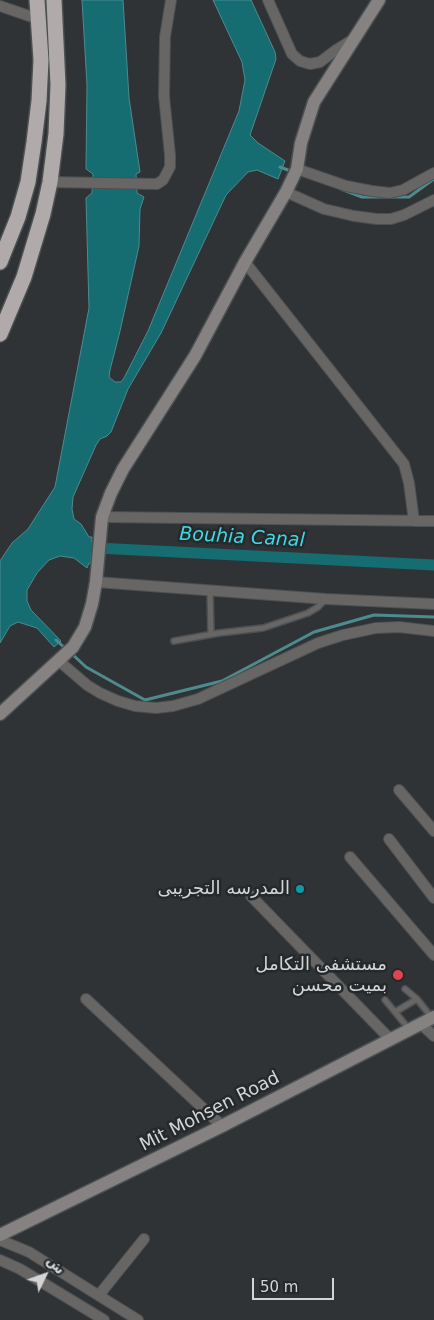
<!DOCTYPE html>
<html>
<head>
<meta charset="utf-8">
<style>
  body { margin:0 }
  #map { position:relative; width:434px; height:1320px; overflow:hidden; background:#303335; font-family:"DejaVu Sans","Noto Sans Arabic",sans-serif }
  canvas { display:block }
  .north { position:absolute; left:20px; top:1250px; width:50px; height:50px; -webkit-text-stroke:4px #26292b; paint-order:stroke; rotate:48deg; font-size:14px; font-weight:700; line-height:20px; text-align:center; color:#d2d4d6 }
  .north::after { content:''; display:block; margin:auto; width:18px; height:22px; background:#d2d4d6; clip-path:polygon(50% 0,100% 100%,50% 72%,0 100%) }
  .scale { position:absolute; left:252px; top:1278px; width:82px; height:22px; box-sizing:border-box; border:2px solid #d2d4d6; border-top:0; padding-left:6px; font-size:15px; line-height:18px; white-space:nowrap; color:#d2d4d6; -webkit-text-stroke:4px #26292b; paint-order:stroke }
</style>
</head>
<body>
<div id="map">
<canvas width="434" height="1320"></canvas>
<div class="north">ش</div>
<div class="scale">50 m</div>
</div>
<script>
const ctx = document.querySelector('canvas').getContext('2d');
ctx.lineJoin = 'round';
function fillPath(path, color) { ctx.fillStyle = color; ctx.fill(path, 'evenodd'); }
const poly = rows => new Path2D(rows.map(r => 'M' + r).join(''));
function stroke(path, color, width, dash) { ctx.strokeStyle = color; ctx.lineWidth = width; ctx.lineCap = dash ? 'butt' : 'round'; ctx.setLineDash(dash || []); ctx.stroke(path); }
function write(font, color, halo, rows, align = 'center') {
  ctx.font = font + ' "DejaVu Sans","Noto Sans Arabic",sans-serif'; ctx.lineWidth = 5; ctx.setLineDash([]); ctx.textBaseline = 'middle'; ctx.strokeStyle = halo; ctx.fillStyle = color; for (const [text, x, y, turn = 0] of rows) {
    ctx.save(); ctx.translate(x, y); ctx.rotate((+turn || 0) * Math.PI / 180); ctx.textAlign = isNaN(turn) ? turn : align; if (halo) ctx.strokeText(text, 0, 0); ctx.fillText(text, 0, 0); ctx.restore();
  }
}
const water = poly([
  [82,0,123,0,129,98,140,172,136,174,137,193,144,197,140,209,139,246,120,331,110,370,109,377,115,382,121,382,124,378,148,331,239,111,245,80,242,62,213,0,251,0,275,52,276,59,250,135,258,143,285,161,278,179,257,170,248,172,226,195,161,333,128,389,111,432,107,436,100,439,96,445,73,497,72,509,74,519,81,524,89,537,92,537,91,564,89,563,87,568,74,558,60,556,49,560,37,573,27,590,27,601,31,610,61,641,54,647,37,628,18,622,10,626,0,643,0,561,12,543,28,529,55,487,89,308,86,198,92,193,93,174,86,169,87,85,82,0]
]);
fillPath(water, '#156c71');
stroke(water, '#4e8b8f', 1);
stroke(poly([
  [280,167,293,172],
  [341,189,362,197,409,197,434,179],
  [56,640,66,649],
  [71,653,86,667,145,700,222,681,314,632,374,615,434,617]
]), '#4e8b8f', 3);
stroke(poly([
  [77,547,434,565]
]), '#156c71', 11);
const lane = poly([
  [210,591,211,634],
  [174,641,219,633,263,628,308,613,318,607,326,599],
  [405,989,417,999,432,1018],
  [385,1000,409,1029],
  [395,1012,417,999]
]);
const street = poly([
  [268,0,292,54,300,61,310,64,320,62,336,50,352,40],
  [0,6,38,19],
  [297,169,346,186,372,191,390,193,403,190,434,173],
  [50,182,157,184,163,180,170,167,170,155,164,96,165,37,171,0],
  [286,192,324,209,354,216,377,219,391,219,404,215,434,200],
  [245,262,404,464,409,483,414,521],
  [102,517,434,521],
  [96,582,326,599,434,604],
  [59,661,87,685,100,693,118,701,135,706,156,708,173,706,198,699,318,643,343,635,376,628,399,627,434,631],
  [399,790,434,831],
  [389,839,434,898],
  [350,857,434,955],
  [251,896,390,1039],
  [86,999,222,1126],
  [421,1024,434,1036],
  [0,1240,29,1252,138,1320],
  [0,1260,20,1269,104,1320],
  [99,1295,144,1239]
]);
const secondary = poly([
  [0,714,73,647,85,627,92,604,96,582,102,517,111,493,123,469,195,356,245,262,286,192,297,169,301,143,314,102,379,0],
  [0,1235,222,1126,434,1017]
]);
const highway = poly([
  [0,262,18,217,28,182,34,142,39,101,41,60,37,0],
  [0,334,24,277,43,214,50,182,56,134,58,85,54,0]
]);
stroke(lane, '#4d5052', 8);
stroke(street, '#4d5052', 12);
stroke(secondary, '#4d5052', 15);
stroke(highway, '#4d5052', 18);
stroke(lane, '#686665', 5);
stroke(street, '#686665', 10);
stroke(secondary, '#858281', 12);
stroke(highway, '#b0abaa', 15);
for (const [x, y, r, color] of [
  [300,889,5,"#0f9aa8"],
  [398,975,6,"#e0444e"]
]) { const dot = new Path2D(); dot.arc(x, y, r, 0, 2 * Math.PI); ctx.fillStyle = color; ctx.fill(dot); stroke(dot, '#26292b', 2); }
write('18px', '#d2d4d6', '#26292b', [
  ["المدرسه التجريبى",290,889],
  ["مستشفى التكامل",387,965],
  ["بميت محسن",387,986]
], 'right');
write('18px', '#d2d4d6', '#26292b', [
  ["Mit Mohsen Road",210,1112,-27]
]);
write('italic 19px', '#3cdae4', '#26292b', [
  ["Bouhia Canal",242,538,3]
]);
</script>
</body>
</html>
